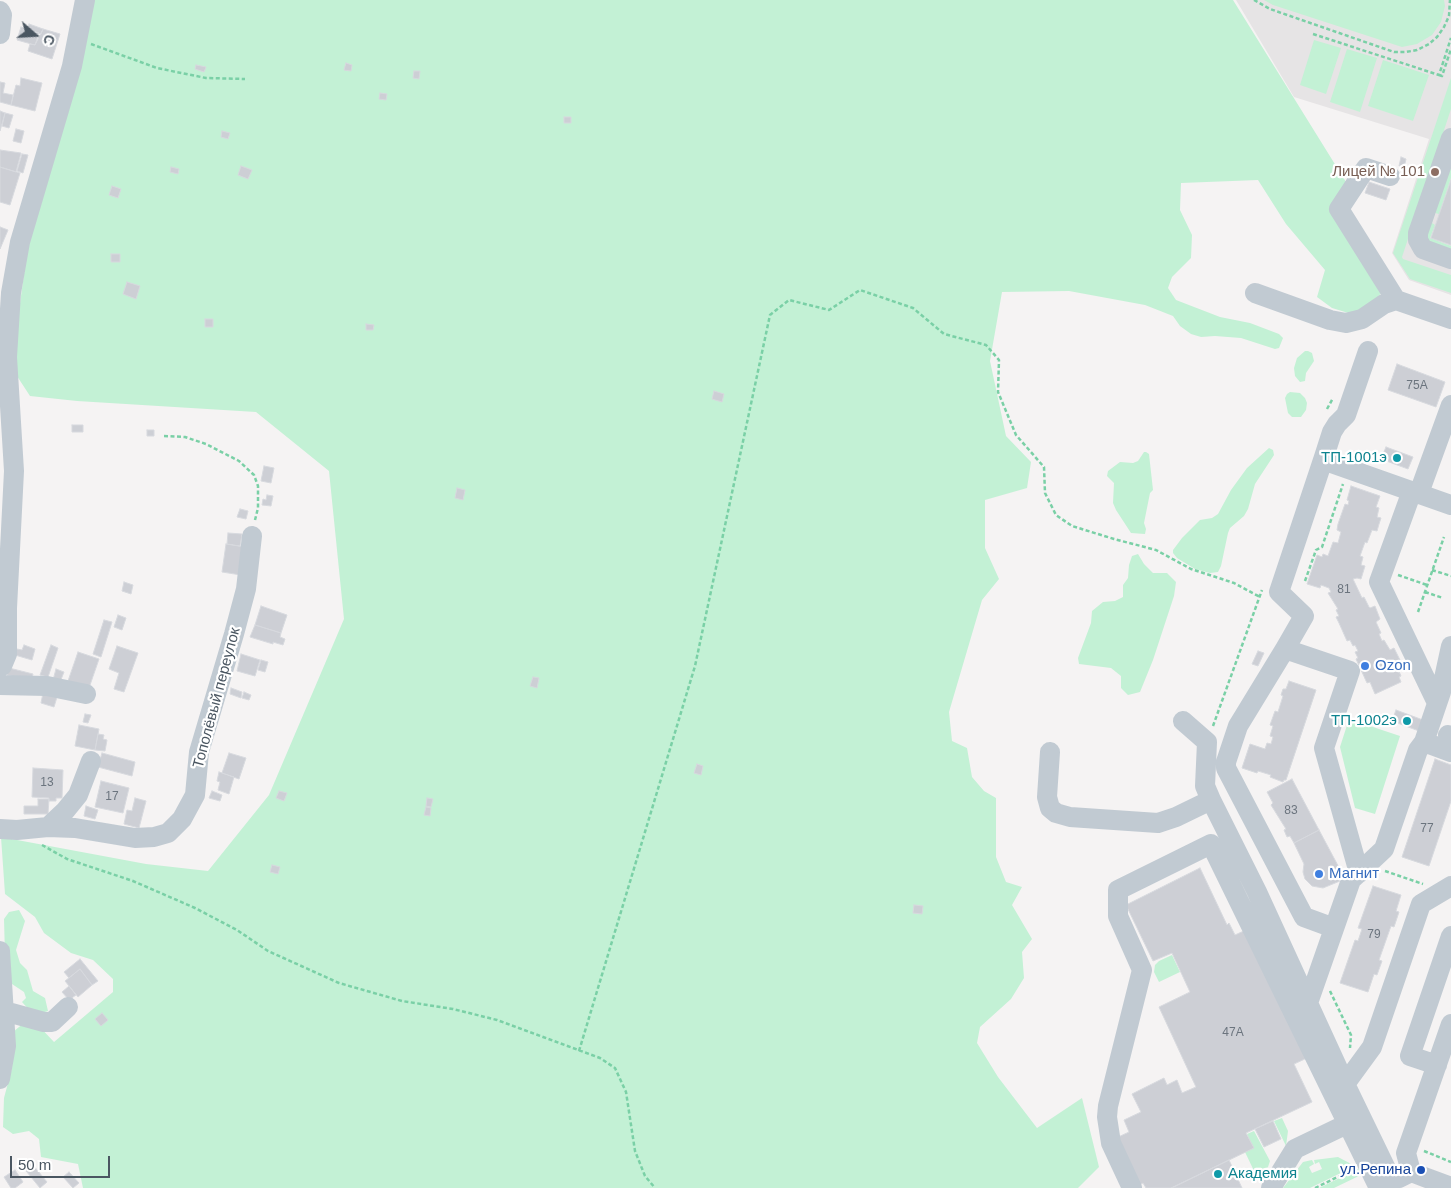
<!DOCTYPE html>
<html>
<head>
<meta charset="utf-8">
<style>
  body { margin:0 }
  #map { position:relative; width:1451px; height:1188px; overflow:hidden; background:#f5f3f3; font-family:Arial,sans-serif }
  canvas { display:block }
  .north { position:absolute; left:10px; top:10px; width:50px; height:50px; -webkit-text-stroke:4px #fff; paint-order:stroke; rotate:109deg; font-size:14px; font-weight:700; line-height:20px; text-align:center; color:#4a5661 }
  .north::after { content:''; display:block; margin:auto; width:18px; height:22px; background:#4a5661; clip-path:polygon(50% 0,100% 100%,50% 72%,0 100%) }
  .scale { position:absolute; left:10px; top:1156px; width:100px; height:22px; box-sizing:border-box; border:2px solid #4a5661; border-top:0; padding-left:6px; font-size:15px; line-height:18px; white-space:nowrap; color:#4a5661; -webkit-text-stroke:4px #fff; paint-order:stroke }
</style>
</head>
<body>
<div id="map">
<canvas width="1451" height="1188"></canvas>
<div class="north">С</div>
<div class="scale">50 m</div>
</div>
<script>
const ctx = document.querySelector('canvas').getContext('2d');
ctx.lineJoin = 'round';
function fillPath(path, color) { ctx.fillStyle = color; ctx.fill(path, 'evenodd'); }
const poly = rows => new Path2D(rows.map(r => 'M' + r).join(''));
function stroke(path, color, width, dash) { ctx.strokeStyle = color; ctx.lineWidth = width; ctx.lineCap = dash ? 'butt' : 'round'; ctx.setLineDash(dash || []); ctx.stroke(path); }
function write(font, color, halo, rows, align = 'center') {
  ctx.font = font + ' Arial,sans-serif'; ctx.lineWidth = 4.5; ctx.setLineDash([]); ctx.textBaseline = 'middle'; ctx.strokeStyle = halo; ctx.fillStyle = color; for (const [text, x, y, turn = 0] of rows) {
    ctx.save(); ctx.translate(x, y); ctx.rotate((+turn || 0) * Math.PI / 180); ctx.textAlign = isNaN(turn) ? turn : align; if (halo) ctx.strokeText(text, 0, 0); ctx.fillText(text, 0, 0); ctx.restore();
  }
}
fillPath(poly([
  [1236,0,1451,0,1451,295,1409,280,1392,253,1429,139,1294,97]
]), '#e6e4e5');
fillPath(poly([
  [86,0,1233,0,1346,182,1331,207,1383,291,1370,306,1355,315,1332,308,1317,297,1325,270,1286,224,1258,180,1181,183,1180,210,1192,235,1191,258,1172,277,1168,288,1176,300,1220,317,1250,323,1279,334,1283,338,1279,348,1275,349,1241,338,1215,336,1201,337,1191,334,1180,326,1173,316,1145,305,1069,291,1002,292,990,361,1006,436,1031,462,1027,488,985,500,985,548,999,579,982,600,949,712,952,741,967,748,972,777,984,791,996,798,996,857,1006,882,1022,887,1012,905,1032,939,1022,952,1024,978,1011,999,980,1027,977,1043,998,1077,1037,1128,1082,1098,1099,1167,1078,1188,83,1188,78,1164,41,1157,39,1139,29,1131,13,1134,3,1127,4,1098,12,1068,13,1032,25,1022,37,1024,54,1042,113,992,113,979,93,960,71,953,44,933,35,917,5,894,1,837,146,864,208,871,269,795,344,619,329,471,256,412,77,401,30,396,15,373,15,340,29,237],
  [1264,0,1444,0,1445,6,1441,22,1432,35,1417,44,1402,47,1273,5],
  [1314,40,1341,48,1326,94,1300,85],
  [1347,49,1377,58,1360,112,1330,102],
  [1383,60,1429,75,1413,121,1368,106],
  [1451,78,1451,109,1402,257,1403,259,1451,275,1451,293,1410,279,1393,253],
  [1451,152,1451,178,1439,214,1435,213,1432,223,1435,225,1430,238,1451,246,1451,254,1431,247,1424,234],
  [1305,351,1308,351,1312,353,1314,361,1306,373,1305,381,1300,382,1295,376,1294,368,1297,358],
  [1290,392,1300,393,1305,398,1307,403,1306,410,1301,417,1292,417,1288,413,1285,398,1287,394],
  [1269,448,1273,450,1274,455,1255,484,1248,509,1244,516,1230,528,1228,533,1221,566,1218,572,1210,573,1195,569,1177,558,1173,553,1173,550,1182,538,1200,520,1212,518,1218,514,1231,490,1247,468],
  [1144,452,1146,452,1149,454,1153,490,1150,493,1144,523,1146,529,1145,534,1131,533,1116,510,1113,503,1114,483,1107,476,1108,471,1120,462,1133,463,1138,461],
  [1138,554,1144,564,1153,573,1167,573,1176,582,1174,596,1153,660,1140,692,1128,695,1121,688,1121,676,1111,668,1079,664,1078,658,1091,623,1092,611,1103,602,1115,601,1123,597,1123,585,1128,578,1129,565,1132,556],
  [1349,719,1400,736,1375,814,1355,808,1340,747],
  [19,910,25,921,16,950,20,963,27,970,33,991,45,998,48,1011,39,1014,33,1014,22,1002,26,998,24,992,9,982,5,956,4,919,9,912],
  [1172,955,1180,972,1159,982,1154,972,1155,965,1159,961],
  [1282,1118,1288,1131,1286,1146,1274,1121],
  [1254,1131,1270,1161,1268,1167,1258,1174,1255,1173,1245,1152,1253,1148,1247,1134],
  [1338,1157,1355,1166,1310,1188,1283,1188,1303,1162,1312,1160,1314,1164,1309,1167,1312,1173,1322,1169,1319,1162,1315,1164,1314,1160],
  [1358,1169,1363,1174,1334,1188,1319,1188]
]), '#c3f1d5');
const building = poly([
  [29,24,43,29,41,34,27,29,29,24],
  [21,27,39,33,35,45,17,40,21,27],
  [43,29,60,34,52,59,28,51,30,44,35,45,43,29],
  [346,63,352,65,351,71,344,70,346,63],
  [196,65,206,67,204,72,195,69,196,65],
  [414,71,420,71,419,79,413,78,414,71],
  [21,78,42,83,35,111,11,105,16,85,20,86,21,78],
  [0,82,5,83,3,93,13,95,11,105,0,102,0,82],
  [380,93,387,94,386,100,379,99,380,93],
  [0,111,5,113,0,131,0,111],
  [5,113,13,115,9,128,2,126,5,113],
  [564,117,571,117,571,123,564,123,564,117],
  [16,129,24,131,21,143,13,141,16,129],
  [222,131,230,133,228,139,221,137,222,131],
  [0,150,21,153,16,172,0,167,0,150],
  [22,154,28,155,23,173,17,171,22,154],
  [1401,157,1406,159,1404,168,1399,166,1401,157],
  [241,166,252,170,248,179,238,175,241,166],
  [0,167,20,173,10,205,0,202,0,167],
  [171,167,179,169,178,174,170,172,171,167],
  [1451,180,1451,245,1431,238,1451,180],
  [1369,182,1390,189,1386,200,1365,193,1369,182],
  [112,186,121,189,118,198,109,195,112,186],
  [0,227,8,230,0,249,0,227],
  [111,254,120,254,120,262,111,262,111,254],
  [127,282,140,286,136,299,123,294,127,282],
  [205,319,213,319,213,327,205,327,205,319],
  [366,324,374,325,373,330,366,330,366,324],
  [1397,364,1445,382,1436,407,1388,390,1397,364],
  [714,391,724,394,722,402,712,399,714,391],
  [72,425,83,425,83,432,72,432,72,425],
  [147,430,154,430,154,436,147,436,147,430],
  [1386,447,1413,457,1408,469,1381,459,1386,447],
  [264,466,274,468,271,483,261,481,264,466],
  [1351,486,1380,496,1376,507,1379,508,1377,517,1381,518,1379,524,1377,531,1372,530,1367,543,1365,542,1360,556,1363,557,1361,565,1365,566,1361,579,1357,578,1353,579,1362,598,1364,597,1369,607,1370,608,1375,606,1380,619,1376,622,1381,633,1379,634,1382,641,1384,640,1390,650,1394,648,1400,660,1396,664,1401,676,1399,677,1401,682,1375,694,1370,682,1367,683,1356,659,1358,658,1355,652,1358,651,1355,645,1353,646,1350,640,1347,641,1339,623,1336,617,1339,616,1336,610,1338,609,1328,593,1331,592,1329,588,1321,585,1320,588,1307,584,1317,555,1322,557,1323,554,1328,556,1333,542,1338,543,1341,532,1337,530,1338,524,1345,504,1348,505,1349,501,1347,500,1351,486],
  [457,488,465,490,463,500,455,498,457,488],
  [267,495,273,496,271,506,262,505,263,499,266,500,267,495],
  [240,509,248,511,246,519,237,517,240,509],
  [228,533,242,534,240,546,227,544,228,533],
  [226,544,245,547,241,575,222,572,226,544],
  [124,582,133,585,131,594,122,591,124,582],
  [261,606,287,615,281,633,255,625,261,606],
  [118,615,126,618,122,630,114,627,118,615],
  [104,620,112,622,101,657,93,654,104,620],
  [255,625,281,633,280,637,285,639,283,645,273,642,273,644,250,637,255,625],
  [24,645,35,649,32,660,15,655,17,649,22,650,24,645],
  [51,645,58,648,48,677,40,675,51,645],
  [117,646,138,653,124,692,114,689,119,673,109,669,117,646],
  [1258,651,1264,653,1258,666,1252,664,1258,651],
  [78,652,99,659,89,688,68,681,78,652],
  [241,654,260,660,255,676,237,671,241,654],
  [261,660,268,662,265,672,258,670,261,660],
  [9,668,33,674,31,681,7,675,9,668],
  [56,669,64,672,60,682,53,680,56,669],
  [533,677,539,678,537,688,530,686,533,677],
  [1289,681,1316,690,1286,780,1284,780,1283,782,1270,777,1271,775,1258,771,1257,773,1242,768,1250,744,1265,749,1267,743,1271,744,1273,737,1270,736,1273,726,1270,725,1275,711,1278,712,1283,696,1281,695,1283,689,1286,689,1289,681],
  [231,688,242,692,241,698,230,694,231,688],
  [244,692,251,695,249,700,242,698,244,692],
  [43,693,57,697,54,707,41,703,43,693],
  [1396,710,1423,720,1419,731,1392,721,1396,710],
  [85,714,91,715,88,723,83,722,85,714],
  [79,725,99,729,95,750,75,746,79,725],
  [98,734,104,735,103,739,107,740,105,751,95,750,98,734],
  [102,753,135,762,132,776,98,767,102,753],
  [229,753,246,758,239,779,222,773,229,753],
  [1435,759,1451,765,1451,801,1429,866,1402,857,1435,759],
  [697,764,703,766,701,775,694,773,697,764],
  [33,768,63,770,62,798,56,798,56,801,49,801,49,798,32,797,33,768],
  [219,772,234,777,229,794,218,790,220,782,217,781,219,772],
  [1292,779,1319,830,1294,843,1290,836,1287,837,1284,830,1286,829,1271,805,1273,803,1267,792,1292,779],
  [101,781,129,788,123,813,95,807,101,781],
  [212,791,222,795,220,801,209,798,212,791],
  [279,791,287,793,284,801,276,798,279,791],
  [135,798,146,801,139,828,124,824,127,810,132,811,135,798],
  [427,798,433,799,431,807,426,806,427,798],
  [38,799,49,799,48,814,24,814,24,806,38,806,38,799],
  [86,806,98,810,95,819,84,816,86,806],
  [426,807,431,808,430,816,424,815,426,807],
  [1319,830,1343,875,1338,877,1340,881,1323,888,1312,886,1305,879,1303,872,1304,864,1294,843,1319,830],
  [272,865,280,867,278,874,270,872,272,865],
  [1200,868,1227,925,1229,923,1235,935,1246,930,1307,1058,1294,1064,1312,1102,1246,1133,1254,1148,1171,1188,1146,1188,1143,1183,1136,1187,1114,1139,1129,1132,1124,1120,1141,1112,1132,1094,1164,1078,1167,1085,1177,1080,1182,1093,1196,1087,1159,1007,1190,992,1172,953,1153,961,1126,905,1200,868],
  [1373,886,1401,895,1396,911,1399,912,1394,927,1391,926,1379,960,1382,961,1377,975,1374,974,1368,992,1340,983,1355,940,1358,941,1362,929,1358,928,1373,886],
  [914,905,923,906,922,914,913,913,914,905],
  [80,959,98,981,92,985,80,969,69,978,64,972,80,959],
  [80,969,92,985,78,997,65,981,80,969],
  [69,986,76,995,69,1000,62,992,69,986],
  [102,1013,108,1020,101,1026,95,1019,102,1013],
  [1273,1121,1281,1139,1264,1147,1255,1129,1273,1121],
  [29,1160,47,1182,40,1188,22,1166,29,1160],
  [1229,1160,1242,1188,1172,1188,1229,1160],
  [15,1170,23,1182,15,1188,11,1188,4,1177,15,1170],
  [69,1172,79,1183,73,1188,63,1177,69,1172]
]);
fillPath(building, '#cdcfd5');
stroke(building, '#d7d9de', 1);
stroke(poly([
  [1254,0,1270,9,1394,52,1406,52,1417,50,1429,44,1437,37,1444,27,1449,16,1450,0],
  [1313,34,1439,75,1451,38],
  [91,44,157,68,206,78,245,79],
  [1439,75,1442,76,1451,49],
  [1327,409,1333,398],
  [164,436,185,437,206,444,239,461,254,475,258,486,258,508,255,520],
  [1432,570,1451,576],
  [1398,575,1427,585],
  [1305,581,1316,550,1322,547,1343,484],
  [1425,592,1443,598],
  [1418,612,1444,537],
  [1213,726,1262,590],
  [42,845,67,859,133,881,195,908,237,930,268,951,339,983,402,1001,453,1009,497,1020,600,1058,615,1068,626,1092,635,1151,645,1176,655,1188],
  [1385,871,1423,884],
  [1330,991,1351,1035,1350,1048],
  [579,1051,695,666,770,315,789,300,829,310,860,290,913,308,944,334,986,345,999,360,998,392,1016,435,1044,467,1045,493,1056,515,1072,526,1114,539,1156,550,1191,569,1234,583,1260,597],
  [1424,1151,1451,1162],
  [1315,1188,1352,1170]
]), '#7ad0a6', 2.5, [4, 2.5]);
stroke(poly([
  [0,11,2,15,0,34],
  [1451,138,1418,233,1418,240,1423,249,1451,259],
  [1390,176,1366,168,1339,209,1396,300,1451,319],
  [1255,293,1330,320,1346,323,1362,319,1384,304,1396,300],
  [1368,351,1346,415,1337,424,1332,432,1323,460,1451,505],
  [1412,491,1379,582,1437,703],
  [1419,493,1451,405],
  [1451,646,1441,692,1424,742,1451,752],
  [1285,649,1304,616,1279,592,1323,460],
  [0,666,2,666,7,654,7,608,14,471,7,357,11,293,20,242,72,66,85,0],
  [0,685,47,686,86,694],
  [1183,721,1207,742,1205,786,1211,800,1257,892,1345,1084,1392,1181],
  [1448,735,1451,736],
  [1050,752,1047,797,1050,808,1056,813,1070,817,1158,823,1176,817,1211,800],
  [48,827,65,811,78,795,91,761],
  [0,829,17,830,48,827,75,828,135,838,154,837,168,833,182,819,195,795,199,752,234,634,246,589,252,536],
  [1334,928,1304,917,1226,768,1226,762,1238,726,1285,649,1350,671,1324,748,1359,873],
  [0,951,6,1046,0,1079],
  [1308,1003,1351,880,1384,849,1418,750,1424,742],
  [4,1011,44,1022,52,1022,68,1007],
  [1437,1065,1410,1056,1451,936],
  [1345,1084,1372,1047,1421,904,1451,886],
  [1411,1172,1406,1153,1451,1024],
  [1399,1178,1411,1172,1451,1187],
  [1132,1188,1111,1143,1107,1117,1108,1106,1142,970,1118,916,1118,890,1211,844,1379,1188],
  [1271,1188,1295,1149,1347,1124]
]), '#c1cad2', 20);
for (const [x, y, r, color] of [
  [1435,172,5,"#8d6e63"],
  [1397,458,5,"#0f9aa8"],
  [1365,666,5,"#3f7fe0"],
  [1407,721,5,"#0f9aa8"],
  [1319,874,5,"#3f7fe0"],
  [1421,1170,5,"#1a4fb4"],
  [1218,1174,5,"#0f9aa8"]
]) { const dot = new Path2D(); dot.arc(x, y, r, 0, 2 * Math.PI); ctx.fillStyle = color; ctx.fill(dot); stroke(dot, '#fff', 2); }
write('12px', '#6b747e', null, [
  ["75А",1417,386],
  ["81",1344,590],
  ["13",47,783],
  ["17",112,797],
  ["83",1291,811],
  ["77",1427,829],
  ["79",1374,935],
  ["47А",1233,1033]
]);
write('15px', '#785e54', '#fff', [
  ["Лицей № 101",1425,172]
], 'right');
write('15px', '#0d838f', '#fff', [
  ["ТП-1001э",1387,458],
  ["ТП-1002э",1397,721],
  ["Академия",1228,1174,"left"]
], 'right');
write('15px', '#366cbe', '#fff', [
  ["Ozon",1375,666],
  ["Магнит",1329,874]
], 'left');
write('15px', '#4a5661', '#fff', [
  ["Тополёвый переулок",217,698,-75]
]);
write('15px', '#164399', '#fff', [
  ["ул.Репина",1411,1170]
], 'right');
</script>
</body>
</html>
